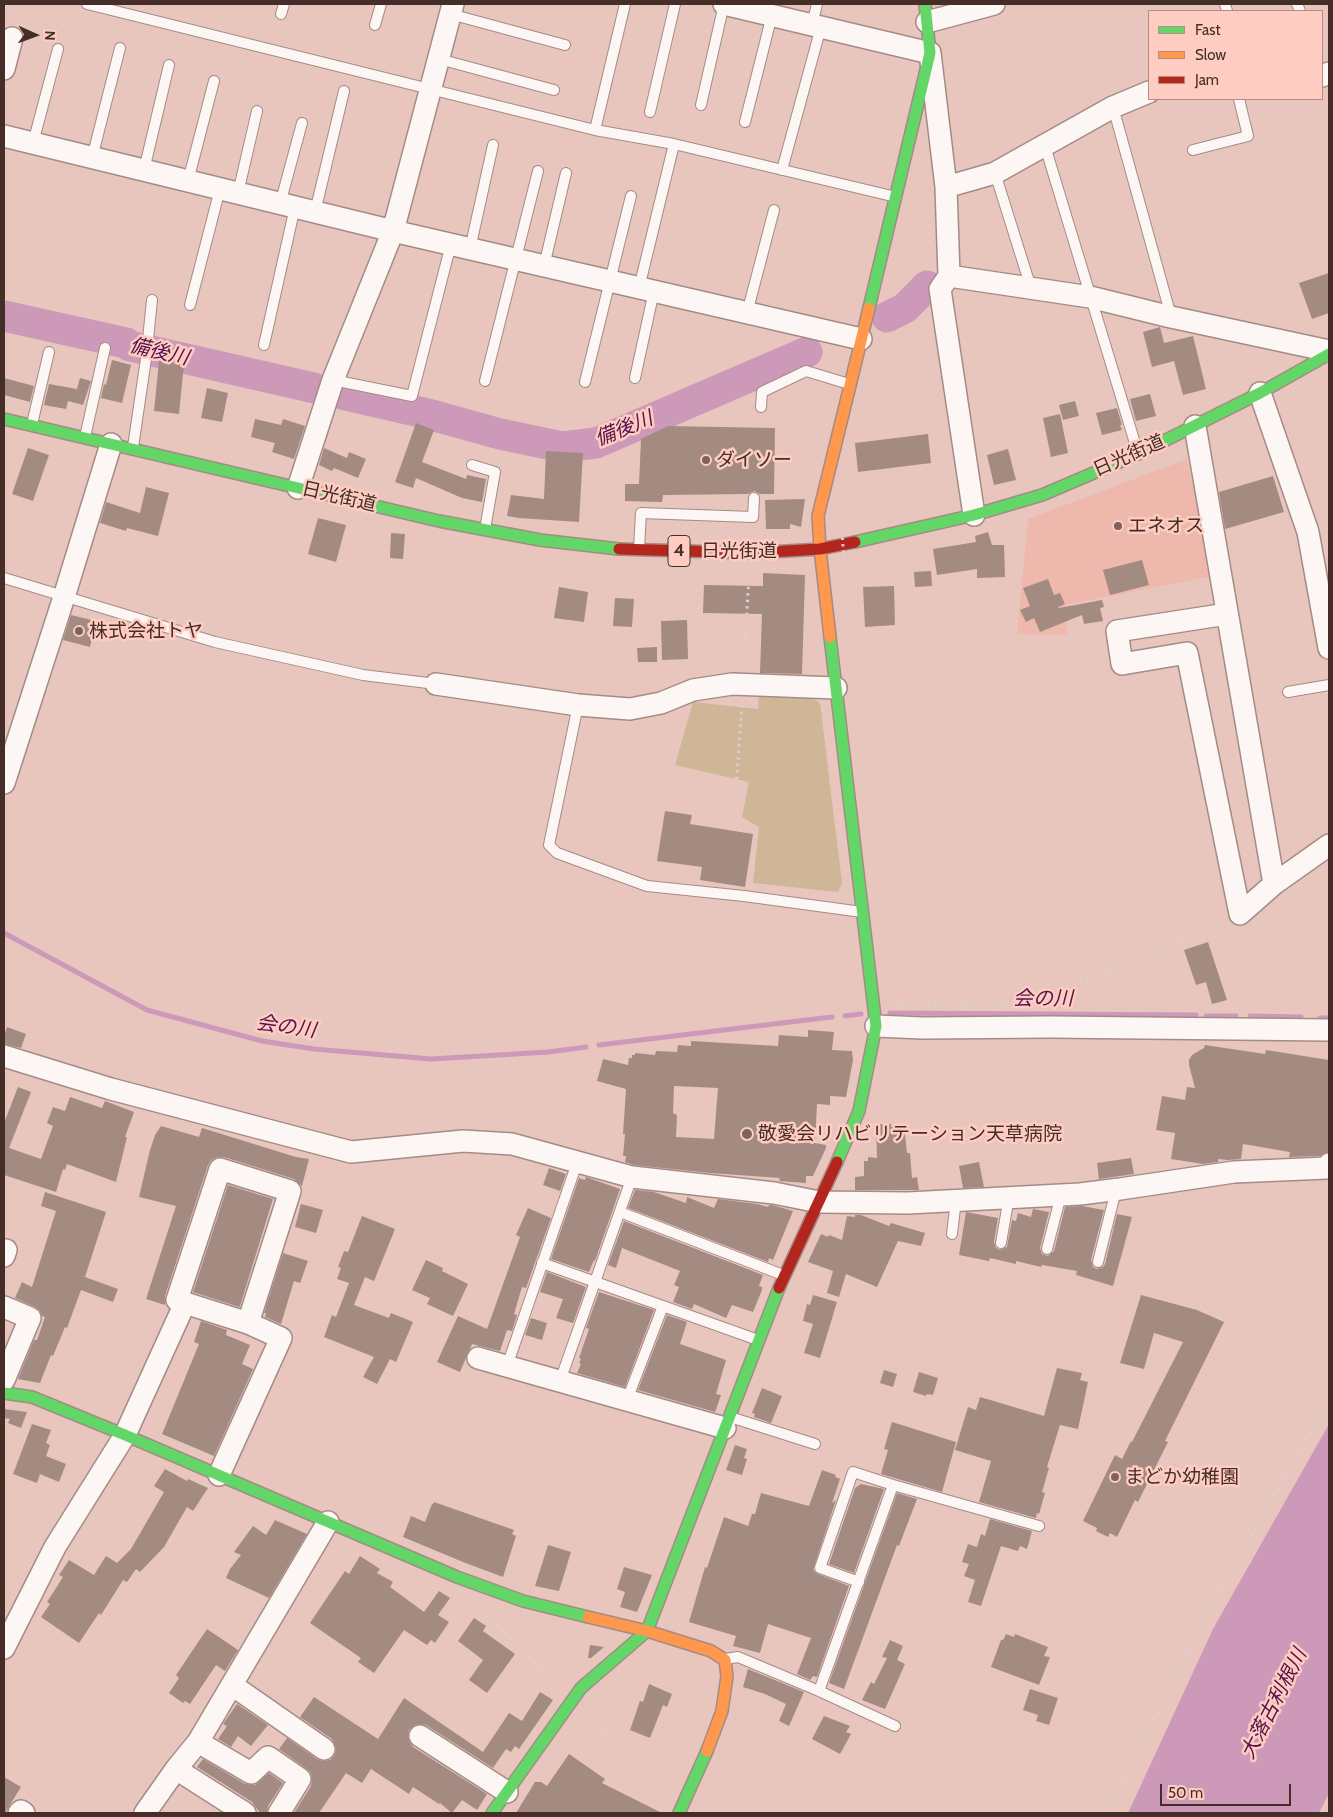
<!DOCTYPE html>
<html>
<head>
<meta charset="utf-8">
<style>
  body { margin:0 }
  #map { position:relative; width:1333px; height:1817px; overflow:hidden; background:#e8c6be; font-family:Cabin,sans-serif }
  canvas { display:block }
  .frame { position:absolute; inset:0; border:5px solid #452d28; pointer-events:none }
  .legend { position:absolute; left:1148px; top:10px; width:175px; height:90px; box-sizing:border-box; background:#feccc0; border:1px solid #b48c83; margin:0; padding:6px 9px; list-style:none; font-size:15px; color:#452d28 }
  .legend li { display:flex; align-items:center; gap:10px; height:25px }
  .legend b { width:25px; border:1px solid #b48c83 }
  .north { position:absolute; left:10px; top:10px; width:50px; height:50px; -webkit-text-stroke:4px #feccc0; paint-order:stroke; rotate:92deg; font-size:14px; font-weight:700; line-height:20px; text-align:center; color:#452d28 }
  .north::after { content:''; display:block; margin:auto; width:18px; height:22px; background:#452d28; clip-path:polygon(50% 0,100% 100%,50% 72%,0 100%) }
  .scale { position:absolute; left:1160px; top:1784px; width:131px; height:22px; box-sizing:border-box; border:2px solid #452d28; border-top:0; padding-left:6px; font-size:15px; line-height:18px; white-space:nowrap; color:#452d28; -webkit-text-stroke:4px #feccc0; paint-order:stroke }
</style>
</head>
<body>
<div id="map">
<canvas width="1333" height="1817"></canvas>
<div class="frame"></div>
<ul class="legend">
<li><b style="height:6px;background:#63d668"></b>Fast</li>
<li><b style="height:6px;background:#ff974d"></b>Slow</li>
<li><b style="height:6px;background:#b3261e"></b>Jam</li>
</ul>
<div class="north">N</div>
<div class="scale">50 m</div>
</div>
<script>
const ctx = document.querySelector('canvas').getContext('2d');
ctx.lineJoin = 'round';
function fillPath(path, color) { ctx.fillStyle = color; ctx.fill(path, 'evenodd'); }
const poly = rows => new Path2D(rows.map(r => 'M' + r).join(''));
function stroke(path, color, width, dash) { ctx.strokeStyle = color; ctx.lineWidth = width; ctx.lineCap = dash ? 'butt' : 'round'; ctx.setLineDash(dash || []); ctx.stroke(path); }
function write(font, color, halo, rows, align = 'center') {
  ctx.font = font + ' Cabin,"Noto Sans JP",sans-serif'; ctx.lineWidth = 5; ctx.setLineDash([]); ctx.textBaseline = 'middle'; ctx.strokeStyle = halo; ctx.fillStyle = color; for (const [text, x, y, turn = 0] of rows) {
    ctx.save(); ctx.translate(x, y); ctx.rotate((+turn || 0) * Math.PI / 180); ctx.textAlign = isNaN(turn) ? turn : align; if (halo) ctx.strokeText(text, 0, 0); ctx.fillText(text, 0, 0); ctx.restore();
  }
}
fillPath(poly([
  [1187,459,1213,576,1065,605,1067,635,1017,634,1028,519]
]), '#eeb9ac');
fillPath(poly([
  [759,695,812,698,820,703,842,883,838,892,753,883,759,827,742,817,749,782,675,765,693,702,758,709]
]), '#ceb696');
fillPath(poly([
  [1329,1424,1329,1793,1319,1813,1128,1813,1213,1629]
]), '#cc99b8');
stroke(poly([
  [4,933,147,1010,262,1041,314,1049,431,1059,548,1052,586,1047],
  [890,1013,1196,1015],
  [845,1016,861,1014],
  [1206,1016,1236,1016],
  [1250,1016,1301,1017],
  [1320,1018,1329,1018],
  [599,1045,832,1017]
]), '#cc99b8', 5);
stroke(poly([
  [4,316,126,343,130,346,314,388],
  [887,317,905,308,927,286],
  [345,395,428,414,500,434,562,447,596,443,807,352]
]), '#cc99b8', 31);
fillPath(poly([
  [1329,273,1329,313,1312,319,1299,283],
  [1160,327,1164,343,1193,336,1206,389,1183,395,1174,361,1152,367,1143,332],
  [112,360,131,365,122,403,101,398,104,384,106,385],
  [159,361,184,364,179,414,154,411],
  [4,378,34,386,30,402,4,395],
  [80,378,91,381,83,405,68,401,66,409,44,405,49,384,77,389],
  [207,388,228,393,222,422,201,418],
  [1150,394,1156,416,1136,421,1130,399],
  [1075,401,1079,416,1063,420,1059,405],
  [1117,408,1122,425,1120,425,1122,430,1102,435,1096,413],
  [1060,414,1068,453,1051,457,1043,418],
  [255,419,281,425,283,419,305,426,294,459,272,452,275,443,251,437],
  [416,423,434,430,422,462,466,479,467,475,486,479,482,502,462,498,416,478,413,488,395,482],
  [668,426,775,428,774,494,760,494,754,491,748,494,663,495,662,502,625,501,625,484,639,484,641,439],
  [928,434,931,463,858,472,855,443],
  [28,448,49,455,33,501,12,494],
  [324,448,347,458,349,452,366,459,358,478,334,468,332,471,319,465],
  [1008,449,1016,480,994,485,987,455],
  [546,451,583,453,579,522,519,518,507,516,511,495,544,499],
  [1273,476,1284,512,1225,529,1219,492],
  [146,487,169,493,158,536,127,528,126,531,100,523,106,502,140,513],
  [805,499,801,527,790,524,790,529,766,529,765,500],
  [318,518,346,525,336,562,308,554],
  [988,532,992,545,1004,545,1005,577,977,578,977,569,937,575,933,549,976,542,975,536],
  [391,533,405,534,403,559,390,558],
  [1142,560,1149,585,1110,595,1103,570],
  [931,571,932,586,915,587,914,572],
  [763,573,805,575,802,674,760,673,762,614,703,613,704,585,763,586],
  [1048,579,1054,595,1060,593,1065,604,1058,607,1059,608,1102,600,1104,607,1100,608,1103,621,1084,624,1082,615,1040,632,1034,618,1026,622,1020,610,1030,606,1023,588],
  [894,586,895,625,865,627,863,587],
  [559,587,588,592,584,622,554,618],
  [615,598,634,599,632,627,613,626],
  [71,615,96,621,90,647,63,640],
  [687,620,688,659,662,660,661,621],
  [657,647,657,662,638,662,637,648],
  [665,811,692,815,690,824,753,834,745,887,700,880,702,867,657,861],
  [1208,942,1227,1000,1212,1004,1206,982,1196,985,1184,950],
  [7,1027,26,1034,21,1048,4,1044,4,1035],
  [808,1030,834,1032,832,1050,852,1051,853,1060,846,1097,830,1096,830,1105,817,1104,815,1143,826,1145,826,1148,813,1176,806,1176,806,1183,779,1181,780,1178,710,1173,634,1165,625,1162,626,1156,623,1156,625,1134,623,1134,626,1089,597,1081,603,1059,628,1065,629,1058,632,1058,632,1055,635,1055,635,1053,655,1055,656,1051,677,1052,678,1045,691,1046,691,1041,778,1046,779,1035,808,1037],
  [674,1086,718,1088,714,1139,676,1137,677,1115,673,1113],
  [1205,1045,1265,1054,1266,1050,1329,1060,1329,1152,1320,1156,1289,1157,1290,1152,1243,1144,1241,1159,1228,1160,1218,1159,1218,1162,1203,1164,1171,1159,1175,1133,1156,1130,1162,1096,1185,1100,1187,1087,1195,1088,1189,1065,1189,1060,1192,1055,1204,1048],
  [18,1087,31,1092,9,1148,41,1159,53,1126,47,1123,53,1107,65,1111,70,1097,102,1108,105,1101,134,1112,125,1137,127,1137,116,1182,67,1164,65,1170,63,1169,56,1192,4,1175,4,1123],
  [876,1124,891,1124,891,1127,904,1126,907,1153,910,1153,912,1178,917,1177,919,1190,855,1190,855,1177,864,1176,864,1161,868,1161,868,1157,877,1158],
  [161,1126,199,1137,202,1128,296,1157,309,1159,302,1186,294,1179,224,1157,217,1157,211,1160,208,1165,165,1296,165,1305,146,1299,176,1206,139,1197,150,1150,155,1135],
  [1131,1158,1134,1174,1099,1179,1097,1163],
  [979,1162,984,1187,963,1188,959,1166],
  [549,1168,566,1174,560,1191,543,1185],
  [586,1177,620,1189,595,1261,594,1260,589,1272,551,1259,579,1178,585,1180],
  [228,1185,273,1199,240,1306,239,1307,193,1292],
  [635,1190,654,1192,686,1203,687,1197,714,1208,718,1199,757,1204,768,1207,769,1205,772,1205,793,1211,773,1260,769,1258,768,1262,628,1208],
  [45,1192,106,1212,85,1277,118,1289,113,1302,81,1290,67,1328,65,1327,53,1356,51,1355,40,1383,18,1379,34,1340,37,1340,45,1317,42,1316,40,1311,35,1307,15,1298,22,1282,32,1287,56,1211,41,1206],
  [301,1204,323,1210,316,1233,295,1227],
  [1082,1206,1104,1210,1091,1260,1093,1267,1097,1269,1103,1267,1105,1264,1117,1214,1132,1217,1113,1286,1076,1275,1077,1271,1042,1265,1041,1267,1016,1261,1016,1264,990,1258,989,1261,959,1255,966,1212,998,1218,994,1242,996,1248,1000,1250,1007,1247,1012,1220,1016,1221,1018,1213,1031,1217,1033,1209,1049,1212,1040,1248,1042,1254,1048,1256,1054,1251,1065,1207],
  [528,1208,551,1218,526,1288,522,1287,514,1314,517,1315,512,1331,507,1330,500,1351,472,1344,460,1372,437,1362,458,1316,487,1329,520,1237,516,1235],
  [855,1215,861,1215,889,1226,891,1223,925,1233,921,1246,898,1241,877,1287,846,1274,839,1297,827,1293,833,1271,808,1262,821,1234,828,1237,829,1235,842,1240,847,1216,855,1217],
  [362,1216,395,1229,374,1281,365,1277,354,1305,389,1318,391,1313,413,1322,396,1362,390,1359,377,1384,363,1377,374,1357,324,1337,332,1315,336,1317,349,1283,337,1279,341,1268,338,1267,344,1251,348,1252],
  [624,1221,763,1275,759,1286,762,1287,762,1290,753,1312,732,1305,726,1318,694,1304,692,1309,673,1302,679,1287,674,1285,680,1271,622,1248,616,1268,608,1265],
  [283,1253,308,1261,300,1283,294,1281,281,1324,265,1317,266,1313,264,1313],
  [426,1260,443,1268,442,1271,468,1284,453,1316,427,1304,430,1298,412,1290],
  [547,1272,586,1287,573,1323,556,1318,563,1299,540,1292],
  [599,1292,654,1310,625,1387,577,1373,581,1364,579,1363,581,1359,579,1358,589,1329,586,1328],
  [813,1295,837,1302,820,1358,804,1353,813,1324,803,1321,807,1304,810,1305],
  [1141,1295,1197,1310,1224,1322,1165,1441,1168,1442,1138,1502,1135,1500,1117,1537,1110,1533,1108,1537,1096,1531,1097,1528,1083,1521,1115,1455,1122,1459,1131,1441,1132,1442,1183,1342,1154,1333,1144,1369,1120,1363],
  [667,1315,687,1322,680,1344,726,1360,716,1394,721,1395,715,1412,638,1390],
  [531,1318,547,1323,542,1340,525,1335],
  [201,1321,227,1330,226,1335,250,1345,242,1364,253,1369,214,1456,162,1434,199,1344,194,1342],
  [1057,1368,1082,1373,1080,1380,1088,1382,1078,1429,1060,1425,1047,1467,1049,1468,1042,1492,1045,1493,1039,1514,1037,1513,1036,1518,979,1502,991,1461,955,1450,968,1407,976,1410,980,1397,1044,1416],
  [884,1370,897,1374,893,1387,880,1383],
  [919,1372,938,1378,933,1395,927,1394,926,1396,913,1392],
  [762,1388,782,1396,771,1423,754,1417,755,1414,752,1413],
  [4,1409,27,1412,21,1428,8,1423,10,1419,4,1418],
  [892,1422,956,1442,942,1492,881,1474,888,1450,884,1449],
  [32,1424,51,1430,46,1443,50,1445,46,1456,66,1464,59,1482,40,1474,37,1483,13,1474],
  [735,1445,747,1449,744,1458,747,1459,742,1475,726,1470],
  [165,1469,187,1481,188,1479,208,1488,193,1511,187,1507,164,1547,140,1572,136,1569,127,1582,123,1580,101,1615,99,1613,79,1643,41,1617,50,1604,47,1602,63,1577,59,1575,69,1560,94,1575,106,1556,117,1563,131,1549,164,1492,154,1486],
  [822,1470,836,1475,835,1477,840,1479,832,1503,836,1500,813,1570,818,1574,849,1586,817,1677,813,1676,810,1680,797,1674,811,1638,768,1624,760,1653,733,1646,736,1636,689,1622,705,1567,707,1568,724,1517,748,1526,752,1514,755,1514,761,1493,809,1506],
  [861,1484,884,1489,854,1573,829,1564,855,1488],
  [897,1493,917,1499,899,1546,897,1545,844,1689,829,1683],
  [434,1502,514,1530,512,1534,516,1536,503,1577,463,1562,403,1537,411,1516,425,1522,432,1504,433,1504],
  [990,1519,1032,1531,1027,1549,1020,1546,1018,1551,1001,1546,981,1606,968,1602,975,1580,964,1576,969,1564,962,1562,968,1544,977,1547,981,1534,985,1536],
  [275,1520,307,1534,269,1598,226,1578,230,1569,241,1555,234,1552,253,1526,266,1535],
  [548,1545,571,1552,559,1591,535,1586],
  [360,1556,380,1569,377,1573,393,1582,390,1587,424,1612,439,1591,450,1598,438,1615,449,1622,435,1643,431,1640,427,1645,404,1630,374,1673,358,1662,361,1658,310,1623,345,1571,349,1574],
  [624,1567,652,1575,637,1612,620,1607,625,1592,617,1589],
  [474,1618,486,1626,483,1631,515,1654,487,1693,469,1680,483,1660,458,1641],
  [207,1629,238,1650,225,1671,216,1665,190,1704,185,1701,183,1703,169,1693,179,1678,176,1675],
  [1006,1634,1014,1637,1015,1634,1048,1647,1044,1656,1050,1657,1039,1685,991,1667,1001,1640,1003,1640],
  [890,1640,903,1646,897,1660,905,1664,885,1709,862,1700,871,1682,874,1684,887,1658,882,1657],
  [590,1645,604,1647,591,1658,588,1658],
  [748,1669,804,1692,789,1726,779,1721,786,1704,765,1694,743,1687],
  [649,1684,672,1694,667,1707,663,1705,650,1738,630,1730,640,1701,643,1702],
  [1030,1689,1058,1698,1049,1725,1036,1721,1038,1715,1023,1710],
  [540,1692,553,1700,519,1749,515,1746,511,1752,506,1749,493,1768,426,1725,420,1724,415,1725,409,1730,408,1736,409,1741,413,1747,487,1794,477,1810,462,1800,452,1813,440,1803,439,1804,413,1787,409,1794,371,1769,362,1783,346,1773,319,1813,294,1813,311,1786,312,1779,311,1773,307,1769,279,1749,287,1738,317,1759,322,1761,330,1760,334,1756,336,1751,335,1744,332,1739,300,1717,314,1697,378,1739,404,1698,483,1752,509,1713,522,1721],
  [237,1704,268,1725,251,1746,238,1736,231,1747,218,1739,227,1726,223,1724],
  [824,1716,850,1726,846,1732,851,1734,840,1754,812,1739],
  [569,1754,605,1779,602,1783,662,1813,516,1813,535,1782,541,1782,547,1786],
  [203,1759,245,1784,255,1785,269,1773,283,1783,268,1806,267,1813,260,1813,252,1802,197,1767],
  [4,1777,21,1787,5,1813,4,1813]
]), '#a38b81');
const lane = poly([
  [87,4,595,130,674,144,896,197],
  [1225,4,1227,11],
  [1297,4,1300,11],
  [281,14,284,4],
  [450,14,565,45],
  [375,25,381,4],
  [812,25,817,4],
  [439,59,554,90],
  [701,105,724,4],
  [1113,107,1171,316],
  [650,112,675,4],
  [745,122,772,15],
  [595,130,625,4],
  [33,143,58,49],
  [1045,146,1138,453],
  [1193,150,1248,136,1239,99],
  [92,158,120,48],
  [144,170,169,65],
  [782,170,821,27],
  [995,173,1031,288],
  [188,181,214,81],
  [238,193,257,111],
  [280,204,302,123],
  [315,212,344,91],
  [470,249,493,145],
  [544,266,566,173],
  [639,288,674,144],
  [190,305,220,189],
  [747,313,774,210],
  [264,345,295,207],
  [635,378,654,291],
  [333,380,412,396,451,244],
  [485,381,538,171],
  [585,382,631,196],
  [761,407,762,392,806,371,849,384],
  [32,424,49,352],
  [85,437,105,348],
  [133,447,146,359,152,300],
  [472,465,495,472,485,529],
  [639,548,641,513,753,517,754,498],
  [4,578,215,642,363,675,436,684],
  [1288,692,1329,685],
  [578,705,549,845,557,853,647,886,744,896,862,912],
  [620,1212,783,1275],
  [952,1234,956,1200],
  [1001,1243,1009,1197],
  [1047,1249,1061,1195],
  [1098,1262,1116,1190],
  [542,1263,758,1340],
  [507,1366,577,1163],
  [560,1381,632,1177],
  [627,1400,663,1306],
  [730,1417,815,1444],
  [859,1582,820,1568,853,1472,893,1485],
  [726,1659,738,1657,819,1691,895,1726],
  [819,1691,893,1485,1039,1526]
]);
const street = poly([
  [724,4,930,53,946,187,949,276,940,289,974,515],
  [927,22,994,4],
  [4,69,12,38],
  [1322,76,1329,73],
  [4,136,393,231,861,339],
  [946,187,995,173,1113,107,1149,92],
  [949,276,1090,297,1171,317,1329,351],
  [1260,393,1308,532,1329,648],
  [1195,426,1274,884],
  [298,488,333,380,393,231,453,4],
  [1227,614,1117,631,1122,664,1187,653,1240,914,1274,884,1329,845],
  [436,684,578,705,630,709,661,703,693,690,732,684,836,688],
  [4,783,64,597,111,444],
  [876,1026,922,1028,1050,1027,1329,1030],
  [4,1056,111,1089,351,1152,463,1141,512,1144,632,1177,774,1193,819,1202,908,1203,1080,1194,1120,1189,1234,1172,1327,1168,1329,1164],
  [4,1256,6,1250],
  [185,1303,248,1323,281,1338,219,1475],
  [4,1307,30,1318,4,1380],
  [478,1358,725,1428],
  [4,1648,55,1547,125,1435,185,1303,177,1300,220,1169,290,1191,248,1323],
  [232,1685,324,1749],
  [420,1736,507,1792],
  [198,1742,251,1773,268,1757,300,1779,279,1813],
  [176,1769,245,1813],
  [19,1813,21,1811,24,1813],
  [145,1813,176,1769,198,1742,328,1522]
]);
const fast = poly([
  [869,308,930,53,925,4],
  [4,419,439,521,540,540,619,549],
  [855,542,974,515,1042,495,1138,454,1260,393,1329,354],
  [830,637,876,1026,859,1111,837,1162],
  [4,1393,32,1397,125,1435,457,1577,523,1601,588,1617],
  [492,1813,581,1688,647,1631,779,1288],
  [679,1813,707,1751]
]);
const slow = poly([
  [830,637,820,549,818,516,869,308],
  [588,1617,647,1631,711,1651,725,1660,727,1676,722,1711,707,1751]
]);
const jam = poly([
  [619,549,753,553,820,549,855,542],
  [779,1288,837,1162]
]);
stroke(lane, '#a58b85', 12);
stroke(street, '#a58b85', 24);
stroke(fast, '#a58b85', 14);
stroke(slow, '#a58b85', 14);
stroke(jam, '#a58b85', 14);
stroke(poly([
  [744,667,749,573],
  [734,818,742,703],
  [895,1005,990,1006,1035,997,1133,961,1223,921],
  [482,1611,558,1686],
  [587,1714,666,1789],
  [1108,1813,1202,1624,1329,1398]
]), '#dbd0cd', 3, [2.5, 4]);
stroke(lane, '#fcf6f5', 10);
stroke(street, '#fcf6f5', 21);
stroke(fast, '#63d668', 11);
stroke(slow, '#ff974d', 11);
stroke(jam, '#b3261e', 11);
stroke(poly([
  [842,531,844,563]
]), '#dbd0cd', 3, [2.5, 4]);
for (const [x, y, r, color] of [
  [706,460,5,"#7e635c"],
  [1118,526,5,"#7e635c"],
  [79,631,5,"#7e635c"],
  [747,1134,6,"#7e635c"],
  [1115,1477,5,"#7e635c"]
]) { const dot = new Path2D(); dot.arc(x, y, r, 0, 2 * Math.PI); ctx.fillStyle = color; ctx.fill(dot); stroke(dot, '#feccc0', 2); }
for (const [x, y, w] of [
  [679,551,22]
]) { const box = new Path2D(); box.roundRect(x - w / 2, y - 15.5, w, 31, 4); ctx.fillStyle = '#feccc0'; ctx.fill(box); stroke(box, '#452d28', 1); }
write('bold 18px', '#452d28', null, [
  ["4",679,551]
]);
write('19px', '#452d28', '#feccc0', [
  ["日光街道",1129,456,-24],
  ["日光街道",339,497,13],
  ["日光街道",739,551]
]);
write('19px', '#452d28', '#feccc0', [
  ["ダイソー",716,460],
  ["エネオス",1128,526],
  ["株式会社トヤ",89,631],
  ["敬愛会リハビリテーション天草病院",758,1134],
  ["まどか幼稚園",1125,1477]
], 'left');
write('italic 20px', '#56114e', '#feccc0', [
  ["備後川",159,352,13],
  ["備後川",624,429,-22],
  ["会の川",1043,999],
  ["会の川",286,1027,8],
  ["大落古利根川",1274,1704,-63]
]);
</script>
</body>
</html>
